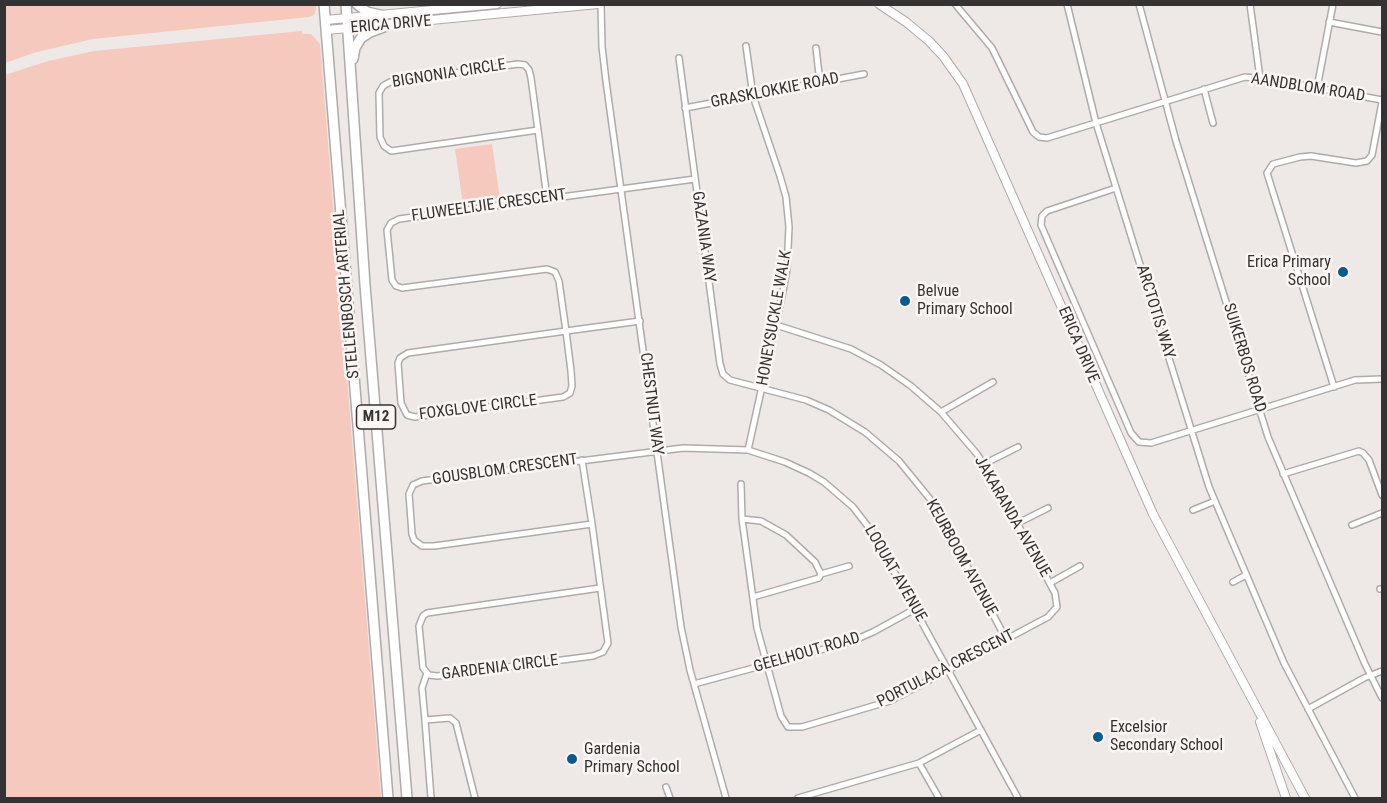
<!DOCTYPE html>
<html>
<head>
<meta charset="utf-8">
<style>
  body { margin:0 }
  #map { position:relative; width:1387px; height:803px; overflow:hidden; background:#eee8e7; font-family:"Roboto Condensed",sans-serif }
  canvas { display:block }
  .frame { position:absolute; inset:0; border:6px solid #343232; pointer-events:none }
</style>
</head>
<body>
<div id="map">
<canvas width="1387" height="803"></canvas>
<div class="frame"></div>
</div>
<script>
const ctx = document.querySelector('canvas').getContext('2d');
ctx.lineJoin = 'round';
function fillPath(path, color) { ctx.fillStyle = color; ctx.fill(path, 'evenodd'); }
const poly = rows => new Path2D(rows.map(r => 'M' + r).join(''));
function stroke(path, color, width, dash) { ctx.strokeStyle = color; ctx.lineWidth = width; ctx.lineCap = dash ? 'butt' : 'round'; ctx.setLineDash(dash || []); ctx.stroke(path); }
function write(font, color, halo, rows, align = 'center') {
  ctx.font = font + ' "Roboto Condensed",sans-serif'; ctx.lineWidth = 5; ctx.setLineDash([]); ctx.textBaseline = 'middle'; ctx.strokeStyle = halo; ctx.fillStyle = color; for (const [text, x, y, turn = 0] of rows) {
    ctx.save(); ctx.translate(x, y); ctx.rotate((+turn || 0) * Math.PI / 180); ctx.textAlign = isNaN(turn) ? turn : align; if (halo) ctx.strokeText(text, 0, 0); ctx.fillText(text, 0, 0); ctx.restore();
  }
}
fillPath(poly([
  [5,4,316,4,316,9,314,15,309,17,93,39,37,52,5,63],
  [302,31,302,34,311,34,320,44,381,798,5,798,5,75,48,61,94,51],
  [492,144,500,199,463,204,455,149]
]), '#f6c9be');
const street = poly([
  [601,4,602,47,606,81,681,627,690,670,726,798],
  [955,4,992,48,1033,132,1039,137,1047,138,1245,77,1274,80,1382,100],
  [1067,4,1096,123,1209,487,1284,663,1355,798],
  [1139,4,1176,141,1268,437,1365,664,1382,698],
  [1250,4,1260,78],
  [1329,22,1382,32],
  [746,46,753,96,780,176,786,197,789,227,787,269,783,291,748,450],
  [816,48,820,83],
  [679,58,720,364,723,374,730,380,806,400,829,410,865,432,899,461,930,499,948,530,1006,639],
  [1317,88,1333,4],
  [1204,89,1213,123],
  [685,108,864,74],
  [538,130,391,151,384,146,380,137,379,93,383,86,390,82,518,64,525,65,529,70,531,78,538,130,547,198],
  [1116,188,1047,211,1042,216,1041,225,1131,433,1139,442,1151,443,1355,380,1382,379],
  [640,321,566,331,408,353,400,358,398,363,401,403,407,415,415,417,563,397,570,393,572,386,571,371,566,331,559,281,555,272,547,269,402,288,396,286,392,280,387,230,391,223,399,219,695,179],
  [1334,387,1267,173,1273,164,1300,157,1311,156,1356,163,1367,161,1372,155,1382,102],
  [941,412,993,382],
  [582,460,592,524,608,643,603,652,593,656,437,676,429,675,423,668,419,626,423,616,427,613,600,588],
  [984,464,1018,447],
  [1283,474,1359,451,1363,453,1369,460,1382,495],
  [741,484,742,519,757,628,781,716,788,727,802,727,890,701,1048,617,1057,607,1055,593,993,479,977,454,941,412,911,386,881,365,851,349,776,325],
  [1193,510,1215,501],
  [742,519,761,521,786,535,815,562,821,574],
  [1018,523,1048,508],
  [592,524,434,546,422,546,414,540,412,534,409,494,413,485,422,481,683,448,748,450,785,462,809,473,824,482,853,507,873,533,1018,798],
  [1352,525,1382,513],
  [1233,582,1246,575],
  [1050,583,1080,566],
  [1380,589,1382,589],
  [753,597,819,578,821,574,849,566],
  [427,673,422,688,425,720,450,718,456,723,475,798],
  [694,684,850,642,873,632,915,609],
  [1308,709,1364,678,1382,671],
  [425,720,431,798],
  [919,763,939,798],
  [666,787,670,798],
  [798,798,919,763,981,730]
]);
const secondary = poly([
  [879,4,906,22,929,41,943,56,963,84,1153,514,1305,798],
  [326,20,497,4],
  [327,30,598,4],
  [1260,722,1286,798]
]);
const primary = poly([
  [324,4,388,798],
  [346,4,365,285,407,798],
  [357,4,367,12,384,16],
  [353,59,355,48,361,38,370,32,389,25]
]);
stroke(street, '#b0abaa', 8);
stroke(secondary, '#b0abaa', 10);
stroke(primary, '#b0abaa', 12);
stroke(street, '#fff', 5);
stroke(secondary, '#fff', 8);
stroke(primary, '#fff', 9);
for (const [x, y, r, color] of [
  [1343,272,6,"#0c5a8d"],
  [905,301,6,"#0c5a8d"],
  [1098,737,6,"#0c5a8d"],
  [572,759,6,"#0c5a8d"]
]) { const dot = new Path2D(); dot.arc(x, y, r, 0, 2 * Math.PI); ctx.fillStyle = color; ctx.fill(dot); stroke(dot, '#fbf6f4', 2); }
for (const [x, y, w] of [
  [376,417,39]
]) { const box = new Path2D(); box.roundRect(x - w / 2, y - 12, w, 24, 4.5); ctx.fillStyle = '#fbf6f4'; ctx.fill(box); stroke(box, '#343232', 1.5); }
write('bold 15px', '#343232', null, [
  ["M12",376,417]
]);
write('16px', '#343232', '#fbf6f4', [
  ["ERICA DRIVE",391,25,-5],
  ["BIGNONIA CIRCLE",449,74,-9],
  ["AANDBLOM ROAD",1308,88,9],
  ["GRASKLOKKIE ROAD",775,91,-11],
  ["FLUWEELTJIE CRESCENT",489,206,-8],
  ["GAZANIA WAY",703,237,82],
  ["STELLENBOSCH ARTERIAL",347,294,-95],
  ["ARCTOTIS WAY",1155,312,73],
  ["HONEYSUCKLE WALK",775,318,-80],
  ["ERICA DRIVE",1078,345,67],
  ["SUIKERBOS ROAD",1244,358,73],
  ["CHESTNUT WAY",651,404,83],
  ["FOXGLOVE CIRCLE",478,408,-7],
  ["GOUSBLOM CRESCENT",505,470,-8],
  ["JAKARANDA AVENUE",1012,517,60],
  ["KEURBOOM AVENUE",961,558,61],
  ["LOQUAT AVENUE",895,574,60],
  ["GEELHOUT ROAD",807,653,-16],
  ["GARDENIA CIRCLE",500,668,-7],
  ["PORTULACA CRESCENT",946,669,-27]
]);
write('16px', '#343232', '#fbf6f4', [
  ["Erica Primary",1331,263,"right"],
  ["School",1331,281,"right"],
  ["Belvue",917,292],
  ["Primary School",917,310],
  ["Excelsior",1110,728],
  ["Secondary School",1110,746],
  ["Gardenia",584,750],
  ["Primary School",584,768]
], 'left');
</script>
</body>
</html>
